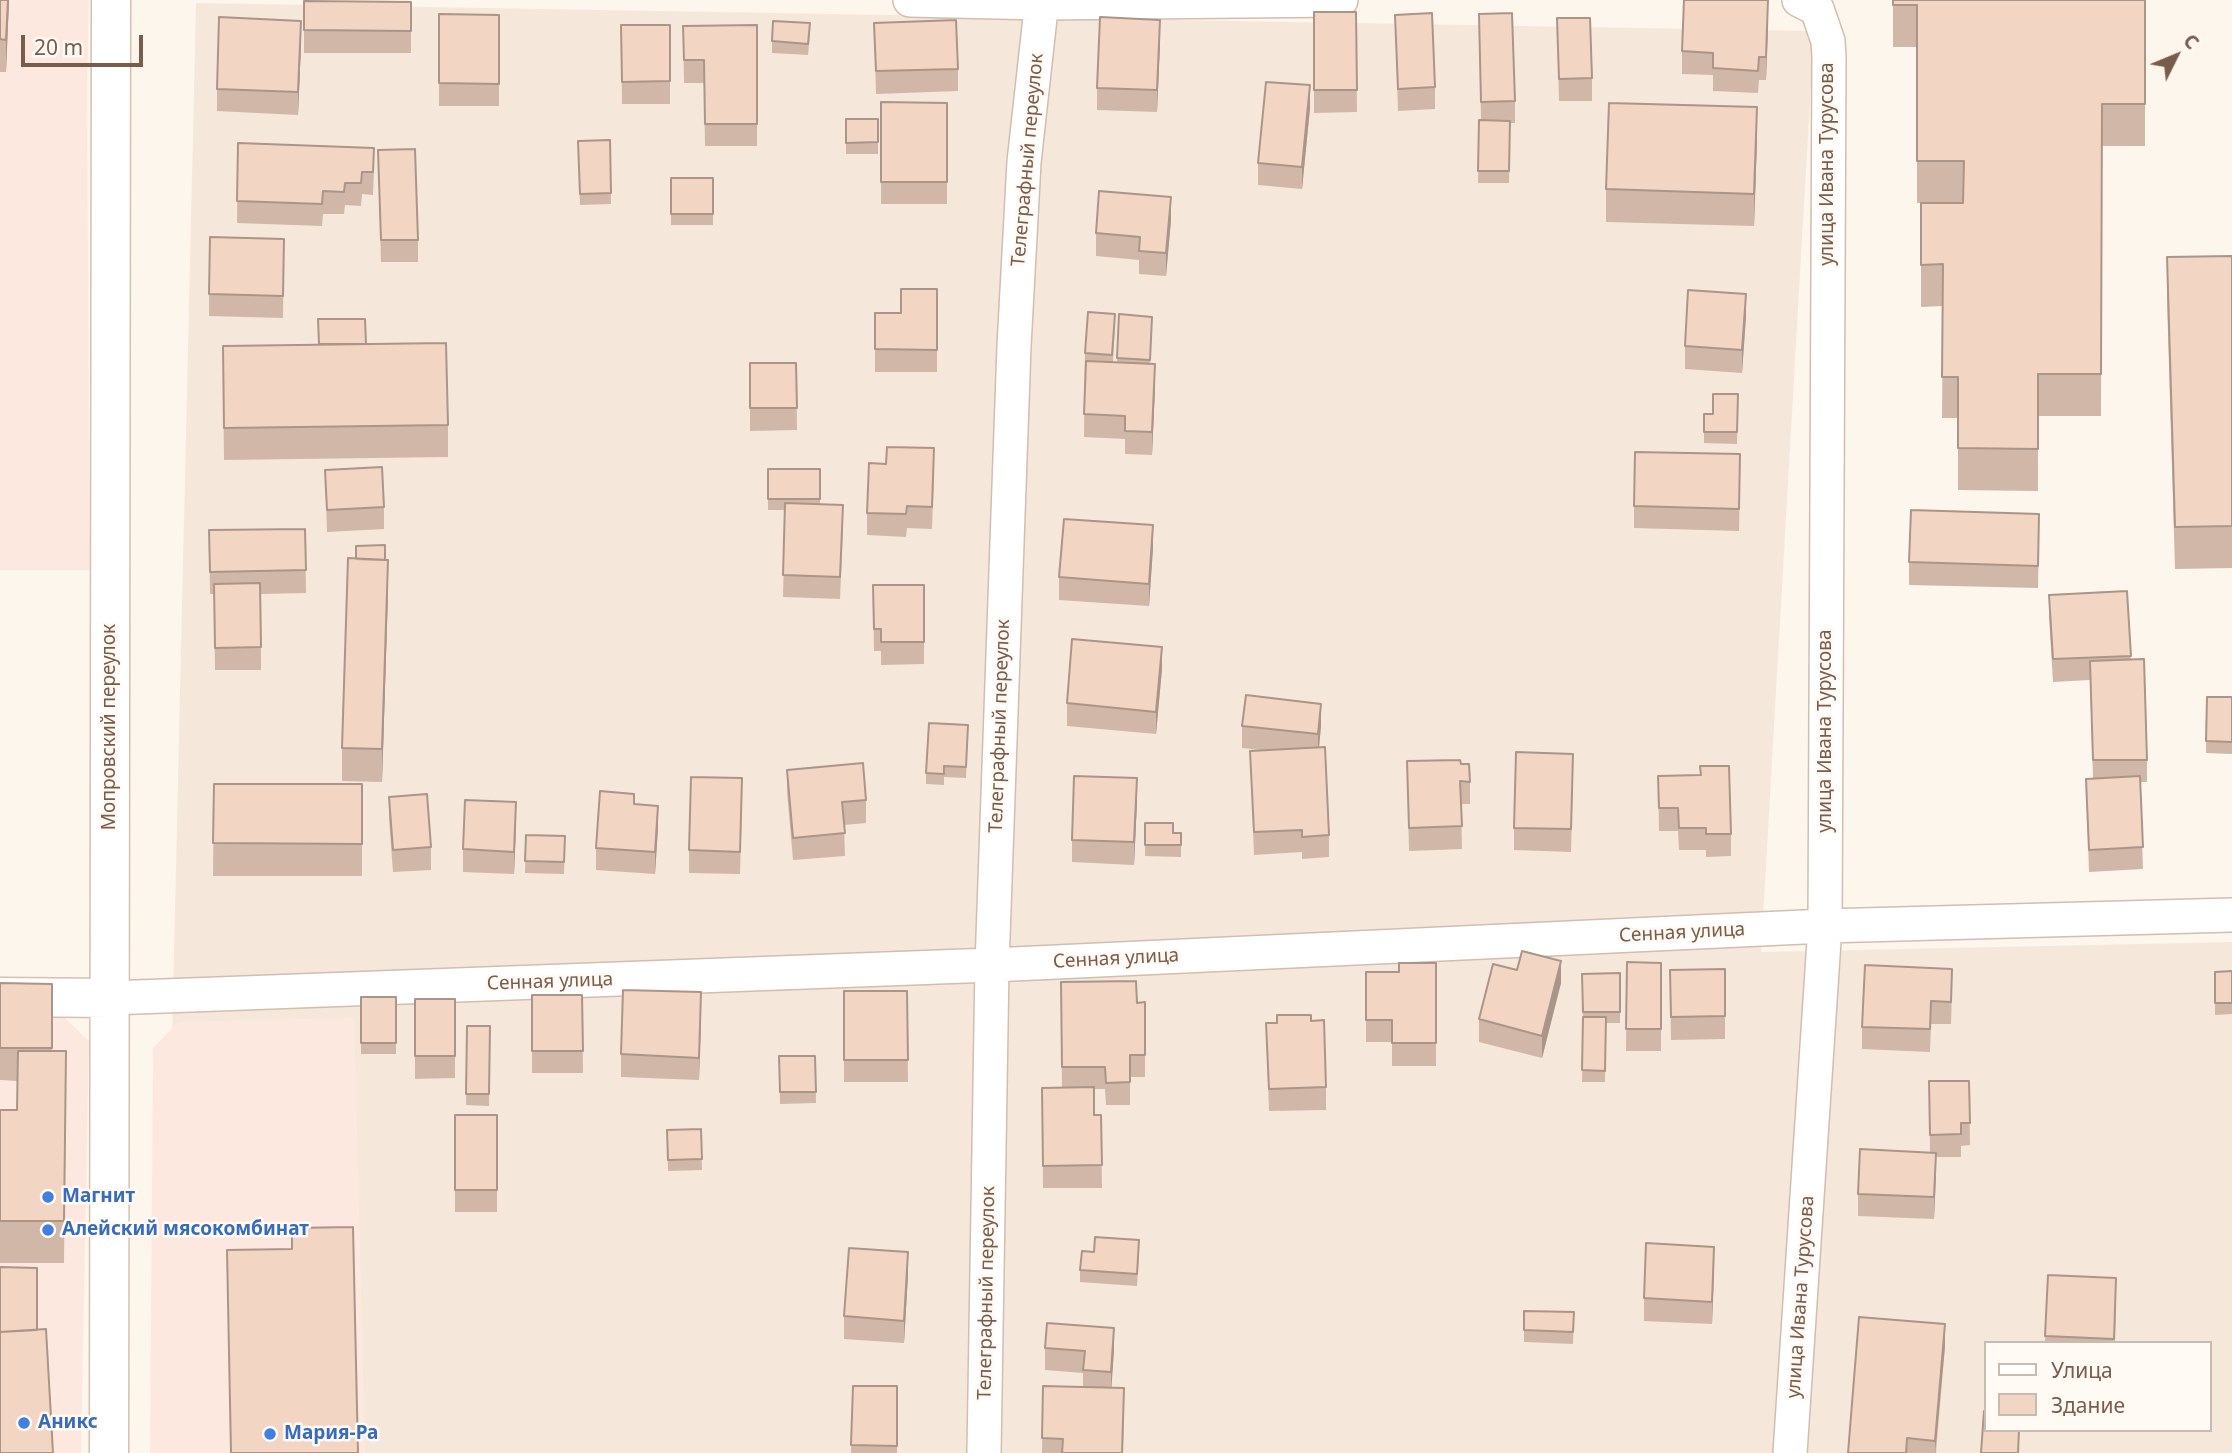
<!DOCTYPE html>
<html>
<head>
<meta charset="utf-8">
<style>
  body { margin:0 }
  #map { position:relative; width:2232px; height:1453px; overflow:hidden; background:#fdf6ec; font-family:"Noto Sans",sans-serif }
  canvas { display:block }
  .legend { position:absolute; left:1984px; top:1341px; width:228px; height:91px; box-sizing:border-box; background:#fffaf3; border:2px solid #cabbb1; margin:0; padding:9px 12px; list-style:none; font-size:21px; color:#7a5c4d }
  .legend li { display:flex; align-items:center; gap:14px; height:35px }
  .legend b { width:35px; border:2px solid #cabbb1 }
  .north { position:absolute; left:2141px; top:21px; width:70px; height:70px; -webkit-text-stroke:5px #fffaf3; paint-order:stroke; rotate:47deg; font-size:19px; font-weight:700; line-height:28px; text-align:center; color:#7a5c4d }
  .north::after { content:''; display:block; margin:auto; width:24px; height:32px; background:#7a5c4d; clip-path:polygon(50% 0,100% 100%,50% 72%,0 100%) }
  .scale { position:absolute; left:21px; top:35px; width:122px; height:32px; box-sizing:border-box; border:4px solid #7a5c4d; border-top:0; padding-left:9px; font-size:21px; line-height:24px; white-space:nowrap; color:#7a5c4d; -webkit-text-stroke:5px #fffaf3; paint-order:stroke }
</style>
</head>
<body>
<div id="map">
<canvas width="2232" height="1453"></canvas>
<ul class="legend">
<li><b style="height:9px;background:#fff"></b>Улица</li>
<li><b style="height:19px;background:#f3d5c3"></b>Здание</li>
</ul>
<div class="north">С</div>
<div class="scale">20 m</div>
</div>
<script>
const ctx = document.querySelector('canvas').getContext('2d');
ctx.lineJoin = 'round';
function fillPath(path, color) { ctx.fillStyle = color; ctx.fill(path, 'evenodd'); }
const poly = rows => new Path2D(rows.map(r => 'M' + r).join(''));
function stroke(path, color, width, dash) { ctx.strokeStyle = color; ctx.lineWidth = width; ctx.lineCap = dash ? 'butt' : 'round'; ctx.setLineDash(dash || []); ctx.stroke(path); }
function write(font, color, halo, rows, align = 'center') {
  ctx.font = font + ' "Noto Sans",sans-serif'; ctx.lineWidth = 5; ctx.setLineDash([]); ctx.textBaseline = 'middle'; ctx.strokeStyle = halo; ctx.fillStyle = color; for (const [text, x, y, turn = 0] of rows) {
    ctx.save(); ctx.translate(x, y); ctx.rotate((+turn || 0) * Math.PI / 180); ctx.textAlign = isNaN(turn) ? turn : align; if (halo) ctx.strokeText(text, 0, 0); ctx.fillText(text, 0, 0); ctx.restore();
  }
}
fillPath(poly([
  [196,3,1814,31,1761,952,2232,942,2232,1453,195,1453,172,1038],
  [1985,1343,2209,1343,2209,1430,1985,1430]
]), '#f5e8da');
fillPath(poly([
  [0,0,89,0,87,88,90,570,0,570],
  [0,1018,65,1018,89,1041,81,1453,0,1453],
  [354,1018,365,1453,150,1453,153,1048,178,1022]
]), '#fde8e0');
const street = poly([
  [910,0,1042,3,1341,0],
  [110,998,992,965,1825,926,2232,915],
  [984,1453,992,965,1014,346,1024,162,1042,0],
  [1790,1453,1825,926,1829,57,1828,41,1817,9,1799,0]
]);
const secondary = poly([
  [0,997,110,998],
  [109,1453,111,0]
]);
stroke(street, '#d1beb0', 36);
stroke(secondary, '#d6c0b0', 41);
stroke(street, '#fff', 33);
stroke(secondary, '#fff', 38);
fillPath(poly([
  [0,0,9,0,6,72,0,72],
  [1893,0,2145,0,2145,146,2102,146,2101,416,2038,416,2038,491,1958,490,1958,418,1942,418,1943,306,1921,307,1921,203,1963,203,1917,203,1917,47,1893,47],
  [304,1,411,2,411,53,304,53],
  [1314,12,1356,12,1357,112,1314,113],
  [439,14,499,15,499,106,439,106],
  [1479,14,1515,101,1515,123,1510,123,1509,183,1478,183,1479,120,1481,120],
  [1395,15,1435,87,1435,109,1398,111],
  [1557,18,1592,78,1592,101,1559,101],
  [1768,22,1766,80,1759,80,1758,93,1713,91,1713,75,1682,74,1682,51],
  [874,23,958,69,958,91,876,94],
  [621,25,670,25,670,104,622,104],
  [757,25,757,146,705,146,704,83,684,83,683,26],
  [810,35,808,55,772,53,772,41],
  [1160,42,1157,112,1097,110,1097,88],
  [301,43,298,115,217,111,217,89],
  [881,102,947,103,947,204,881,204],
  [1310,108,1302,189,1258,185,1258,163],
  [846,119,878,119,878,154,846,154],
  [610,140,611,204,580,205,578,141],
  [1757,140,1754,226,1606,222,1606,189],
  [238,143,374,170,373,195,362,194,361,206,345,205,344,214,323,214,322,226,237,223],
  [378,150,418,240,418,262,381,262],
  [671,178,713,178,713,225,671,225],
  [1171,220,1166,276,1139,274,1139,260,1096,256,1096,233],
  [284,239,283,318,209,316,209,294],
  [2232,256,2232,568,2175,569,2167,299,2167,257],
  [937,289,937,372,875,372,875,313,901,313],
  [1119,314,1152,328,1150,363,1155,386,1152,455,1125,454,1125,439,1084,437,1085,353,1115,325,1113,362,1117,362],
  [1746,316,1742,373,1685,369,1685,346],
  [366,344,448,425,448,457,224,460,223,378],
  [750,363,796,363,797,430,750,431],
  [1738,394,1737,444,1704,443,1704,414,1713,414],
  [768,469,820,469,820,505,843,528,840,599,783,597,785,510,768,510],
  [325,470,384,507,384,529,327,532],
  [934,471,932,529,907,528,906,537,867,535,867,513],
  [1740,477,1739,531,1634,528,1634,506],
  [305,529,306,593,261,594,261,670,215,670,214,594,210,594,209,530],
  [2039,536,2038,588,1909,585,1909,562],
  [1153,548,1149,606,1059,600,1059,577],
  [385,560,388,593,382,782,342,781,342,748],
  [873,585,924,585,924,664,881,665,881,651,874,651],
  [2127,591,2131,660,2147,760,2147,782,2140,782,2143,869,2089,872,2086,779,2093,778,2090,680,2053,682,2049,617,2049,595],
  [1162,669,1156,734,1067,726,1067,703],
  [2207,697,2232,697,2232,754,2206,753],
  [968,725,966,778,944,777,944,785,926,784,926,773],
  [1242,726,1321,726,1319,748,1329,835,1329,857,1302,859,1302,852,1254,855,1250,751,1261,750,1242,748],
  [1407,761,1470,782,1470,804,1461,804,1462,849,1409,851],
  [787,770,866,800,866,823,844,825,845,856,793,860,787,792],
  [1658,776,1731,834,1731,856,1706,857,1706,850,1679,850,1678,831,1659,831],
  [1573,777,1571,852,1514,850,1514,828],
  [214,784,362,784,362,876,213,876],
  [389,797,431,847,431,870,393,872,389,819],
  [742,801,740,874,689,873,689,850],
  [1137,801,1134,865,1072,862,1072,840],
  [634,804,658,828,655,874,596,870,596,848],
  [1145,823,1173,833,1181,833,1181,857,1145,856],
  [516,825,514,874,463,872,463,849],
  [526,835,565,836,564,874,525,873],
  [1627,962,1661,963,1661,1051,1626,1051],
  [1436,963,1436,1066,1392,1066,1392,1042,1366,1042,1366,972,1399,972],
  [1725,969,1725,1039,1671,1040,1670,970],
  [2232,971,2232,1014,2215,1015,2215,972],
  [1620,973,1620,1023,1606,1023,1605,1082,1582,1082,1583,1023,1582,974],
  [0,983,52,984,52,1051,66,1093,64,1263,0,1263,0,1110,17,1110,17,1081,0,1080],
  [1561,983,1542,1058,1479,1042,1479,1019],
  [844,991,907,991,908,1082,844,1082],
  [1952,991,1951,1024,1931,1024,1930,1052,1862,1049,1862,1027],
  [532,995,582,995,583,1073,532,1073],
  [361,997,396,997,396,1054,361,1054],
  [415,999,455,999,455,1078,415,1079],
  [1145,1002,1145,1077,1130,1077,1130,1105,1106,1105,1105,1089,1094,1089,1094,1115,1101,1115,1102,1188,1043,1188,1042,1088,1062,1088,1061,1004],
  [701,1015,699,1080,621,1077,621,1054],
  [1311,1021,1326,1087,1326,1110,1269,1111,1266,1023],
  [467,1026,490,1026,489,1106,466,1105],
  [779,1056,815,1056,816,1103,780,1104],
  [1929,1081,1969,1081,1970,1145,1961,1146,1961,1157,1936,1157,1934,1219,1858,1216,1858,1194,1930,1152],
  [455,1115,497,1115,497,1212,455,1212],
  [701,1129,702,1170,668,1171,667,1130],
  [1139,1251,1137,1286,1080,1282,1080,1270,1094,1252],
  [1714,1269,1712,1324,1644,1321,1644,1298],
  [908,1275,904,1343,844,1339,844,1316],
  [2048,1275,2116,1301,2115,1343,2045,1343],
  [1524,1311,1574,1312,1573,1344,1524,1342],
  [1945,1346,1936,1453,1848,1453],
  [1045,1348,1114,1350,1111,1388,1124,1411,1123,1453,1042,1453,1043,1386,1083,1387,1083,1373,1045,1370],
  [853,1386,897,1386,897,1453,851,1453]
]), '#d1b7a8');
fillPath(poly([
  [8,0,9,0,6,72,6,40],
  [1768,0,1768,22,1766,80,1766,57],
  [1160,20,1160,42,1157,112,1157,90],
  [301,21,301,43,298,115,298,92],
  [1310,85,1310,108,1302,189,1302,167],
  [1757,107,1757,140,1754,226,1754,194],
  [1171,197,1171,220,1166,276,1166,253],
  [1746,294,1746,316,1742,373,1742,350],
  [1155,364,1155,386,1152,455,1152,432],
  [1153,525,1153,548,1149,606,1149,584],
  [388,560,388,593,382,782,382,749],
  [1162,647,1162,669,1156,734,1156,712],
  [1321,704,1321,726,1318,757,1318,734],
  [1137,778,1137,801,1134,865,1134,842],
  [516,802,516,825,514,874,514,852],
  [658,806,658,828,655,874,655,852],
  [1561,961,1561,983,1542,1058,1542,1036],
  [701,992,701,1015,699,1080,699,1058],
  [1936,1153,1936,1175,1934,1219,1934,1197],
  [1714,1247,1714,1269,1712,1324,1712,1302],
  [908,1252,908,1275,904,1343,904,1321],
  [1945,1324,1945,1346,1935,1453,1935,1441],
  [1114,1328,1114,1350,1111,1394,1111,1372]
]), '#aa9588');
const building = poly([
  [0,0,8,0,6,40,0,39,0,0],
  [1684,0,1768,0,1766,57,1759,57,1758,71,1713,68,1713,53,1682,51,1684,0],
  [1893,0,2145,0,2145,104,2102,104,2101,374,2038,374,2038,449,1958,448,1958,377,1942,377,1943,264,1921,265,1921,203,1963,203,1964,161,1917,161,1917,5,1893,5,1893,0],
  [304,1,411,2,411,31,304,30,304,1],
  [1314,12,1356,12,1357,90,1314,90,1314,12],
  [1432,13,1435,87,1398,89,1395,15,1432,13],
  [1512,13,1515,101,1481,102,1479,14,1512,13],
  [439,14,499,15,499,84,439,83,439,14],
  [219,17,301,21,298,92,217,89,219,17],
  [1100,17,1160,20,1157,90,1097,88,1100,17],
  [1557,18,1590,18,1592,78,1559,79,1557,18],
  [956,20,958,69,876,71,874,23,956,20],
  [773,21,810,23,808,44,772,41,773,21],
  [621,25,670,25,670,81,622,82,621,25],
  [757,25,757,124,705,124,704,60,684,60,683,26,757,25],
  [1266,82,1310,85,1302,167,1258,163,1266,82],
  [881,102,947,103,947,182,881,182,881,102],
  [1609,103,1757,107,1754,194,1606,189,1609,103],
  [846,119,878,119,878,142,846,143,846,119],
  [1479,120,1510,121,1509,171,1478,171,1479,120],
  [610,140,611,193,580,194,578,141,610,140],
  [238,143,374,148,373,172,362,172,361,183,345,183,344,192,323,191,322,204,237,201,238,143],
  [415,149,418,240,381,240,378,150,415,149],
  [671,178,713,178,713,214,671,214,671,178],
  [1099,191,1171,197,1166,253,1139,251,1140,237,1096,233,1099,191],
  [210,237,284,239,283,296,209,294,210,237],
  [2232,256,2232,526,2175,527,2167,257,2232,256],
  [901,289,937,289,937,350,875,349,875,313,901,313,901,289],
  [1688,290,1746,294,1742,350,1685,346,1688,290],
  [1088,312,1115,314,1112,355,1085,353,1088,312],
  [1119,314,1152,317,1150,360,1117,358,1119,314],
  [318,319,365,319,366,344,319,344,318,319],
  [446,343,448,425,224,428,223,346,446,343],
  [1086,361,1155,364,1152,432,1125,431,1125,416,1084,414,1086,361],
  [750,363,796,363,797,408,750,408,750,363],
  [1713,394,1738,394,1737,432,1704,432,1704,414,1713,414,1713,394],
  [887,447,934,448,932,507,907,506,906,514,867,513,869,463,886,464,887,447],
  [1635,452,1740,454,1739,509,1634,506,1635,452],
  [382,467,384,507,327,510,325,470,382,467],
  [768,469,820,469,820,499,768,499,768,469],
  [785,503,843,505,840,577,783,575,785,503],
  [1911,510,2039,514,2038,566,1909,562,1911,510],
  [1064,519,1153,525,1149,584,1059,577,1064,519],
  [305,529,306,570,210,572,209,530,305,529],
  [385,545,385,560,356,559,356,546,385,545],
  [348,558,388,560,382,749,342,748,348,558],
  [260,583,261,647,215,648,214,584,260,583],
  [873,585,924,585,924,642,881,642,881,629,874,629,873,585],
  [2127,591,2131,656,2053,659,2049,595,2127,591],
  [1072,639,1162,647,1156,712,1067,703,1072,639],
  [2144,659,2147,760,2093,760,2090,661,2144,659],
  [1246,695,1321,704,1318,734,1242,726,1246,695],
  [2207,697,2232,697,2232,742,2206,741,2207,697],
  [929,723,968,725,966,767,944,766,944,774,926,773,929,723],
  [1325,747,1329,835,1302,837,1302,830,1254,832,1250,751,1325,747],
  [1516,752,1573,754,1571,829,1514,828,1516,752],
  [1460,760,1461,764,1469,764,1470,782,1460,781,1462,826,1409,828,1407,761,1460,760],
  [863,763,866,800,842,802,845,833,793,838,787,770,863,763],
  [1700,766,1729,766,1731,834,1706,834,1706,828,1679,828,1678,808,1659,808,1658,776,1701,775,1700,766],
  [1074,776,1137,778,1134,842,1072,840,1074,776],
  [2140,776,2143,847,2089,850,2086,779,2140,776],
  [691,777,742,778,740,852,689,850,691,777],
  [214,784,362,784,362,844,213,843,214,784],
  [600,791,634,794,634,804,658,806,655,852,596,848,600,791],
  [427,794,431,847,393,850,389,797,427,794],
  [465,800,516,802,514,852,463,849,465,800],
  [1145,823,1173,823,1173,833,1181,833,1181,845,1145,845,1145,823],
  [526,835,565,836,564,862,525,861,526,835],
  [1522,951,1561,961,1542,1036,1479,1019,1493,964,1517,970,1522,951],
  [1627,962,1661,963,1661,1029,1626,1029,1627,962],
  [1399,963,1436,963,1436,1043,1392,1043,1392,1020,1366,1020,1366,972,1399,972,1399,963],
  [1865,965,1952,969,1951,1002,1931,1001,1930,1029,1862,1027,1865,965],
  [1725,969,1725,1016,1671,1017,1670,970,1725,969],
  [2232,971,2232,1003,2215,1003,2215,972,2232,971],
  [1620,973,1620,1012,1583,1012,1582,974,1620,973],
  [1136,981,1137,1003,1145,1002,1145,1055,1130,1055,1130,1082,1106,1083,1105,1067,1062,1067,1061,982,1136,981],
  [0,983,52,984,52,1048,0,1048,0,983],
  [623,990,701,992,699,1058,621,1054,623,990],
  [844,991,907,991,908,1060,844,1060,844,991],
  [532,995,582,995,583,1051,532,1051,532,995],
  [361,997,396,997,396,1043,361,1043,361,997],
  [415,999,455,999,455,1056,415,1056,415,999],
  [1277,1015,1311,1015,1311,1021,1324,1020,1326,1087,1269,1089,1266,1023,1277,1023,1277,1015],
  [1583,1017,1606,1017,1605,1071,1582,1070,1583,1017],
  [467,1026,490,1026,489,1094,466,1094,467,1026],
  [18,1051,66,1051,64,1221,0,1221,0,1110,17,1110,18,1051],
  [779,1056,815,1056,816,1092,780,1092,779,1056],
  [1929,1081,1969,1081,1970,1123,1961,1123,1961,1134,1930,1135,1929,1081],
  [1094,1087,1094,1115,1101,1115,1102,1165,1043,1166,1042,1088,1094,1087],
  [455,1115,497,1115,497,1190,455,1190,455,1115],
  [701,1129,702,1159,668,1160,667,1130,701,1129],
  [1860,1149,1936,1153,1934,1197,1858,1194,1860,1149],
  [353,1227,358,1453,231,1453,227,1250,292,1249,292,1228,353,1227],
  [1095,1237,1139,1240,1137,1274,1080,1270,1082,1251,1094,1252,1095,1237],
  [1646,1243,1714,1247,1712,1302,1644,1298,1646,1243],
  [849,1248,908,1252,904,1321,844,1316,849,1248],
  [0,1267,37,1268,37,1330,0,1332,0,1267],
  [2048,1275,2116,1278,2114,1339,2045,1336,2048,1275],
  [1524,1311,1574,1312,1573,1332,1524,1330,1524,1311],
  [1859,1317,1945,1324,1935,1441,1907,1438,1906,1453,1848,1453,1859,1317],
  [1047,1323,1114,1328,1111,1372,1083,1370,1085,1351,1045,1348,1047,1323],
  [46,1329,53,1453,0,1453,0,1332,46,1329],
  [853,1386,897,1386,897,1446,851,1445,853,1386],
  [1043,1386,1124,1388,1122,1453,1062,1453,1063,1439,1042,1438,1043,1386],
  [1984,1411,1985,1411,1985,1430,2019,1430,2018,1453,1981,1453,1984,1411]
]);
fillPath(building, '#f3d5c3');
stroke(building, '#aa9588', 2);
for (const [x, y, r, color] of [
  [48,1197,7,"#3f7fe0"],
  [48,1230,7,"#3f7fe0"],
  [24,1423,7,"#3f7fe0"],
  [270,1434,7,"#3f7fe0"]
]) { const dot = new Path2D(); dot.arc(x, y, r, 0, 2 * Math.PI); ctx.fillStyle = color; ctx.fill(dot); stroke(dot, '#fffaf3', 2.5); }
write('19px', '#7a5c4d', '#fffaf3', [
  ["Телеграфный переулок",1028,160,-85],
  ["улица Ивана Турусова",1828,164,-90],
  ["Телеграфный переулок",1000,726,-88],
  ["Мопровский переулок",110,727,-90],
  ["улица Ивана Турусова",1826,731,-90],
  ["Сенная улица",1682,933,-3],
  ["Сенная улица",1116,959,-3],
  ["Сенная улица",550,982,-2],
  ["Телеграфный переулок",987,1293,-89],
  ["улица Ивана Турусова",1801,1297,-86]
]);
write('bold 19px', '#366cbe', '#fffaf3', [
  ["Магнит",62,1197],
  ["Алейский мясокомбинат",62,1230],
  ["Аникс",38,1423],
  ["Мария-Ра",284,1434]
], 'left');
</script>
</body>
</html>
